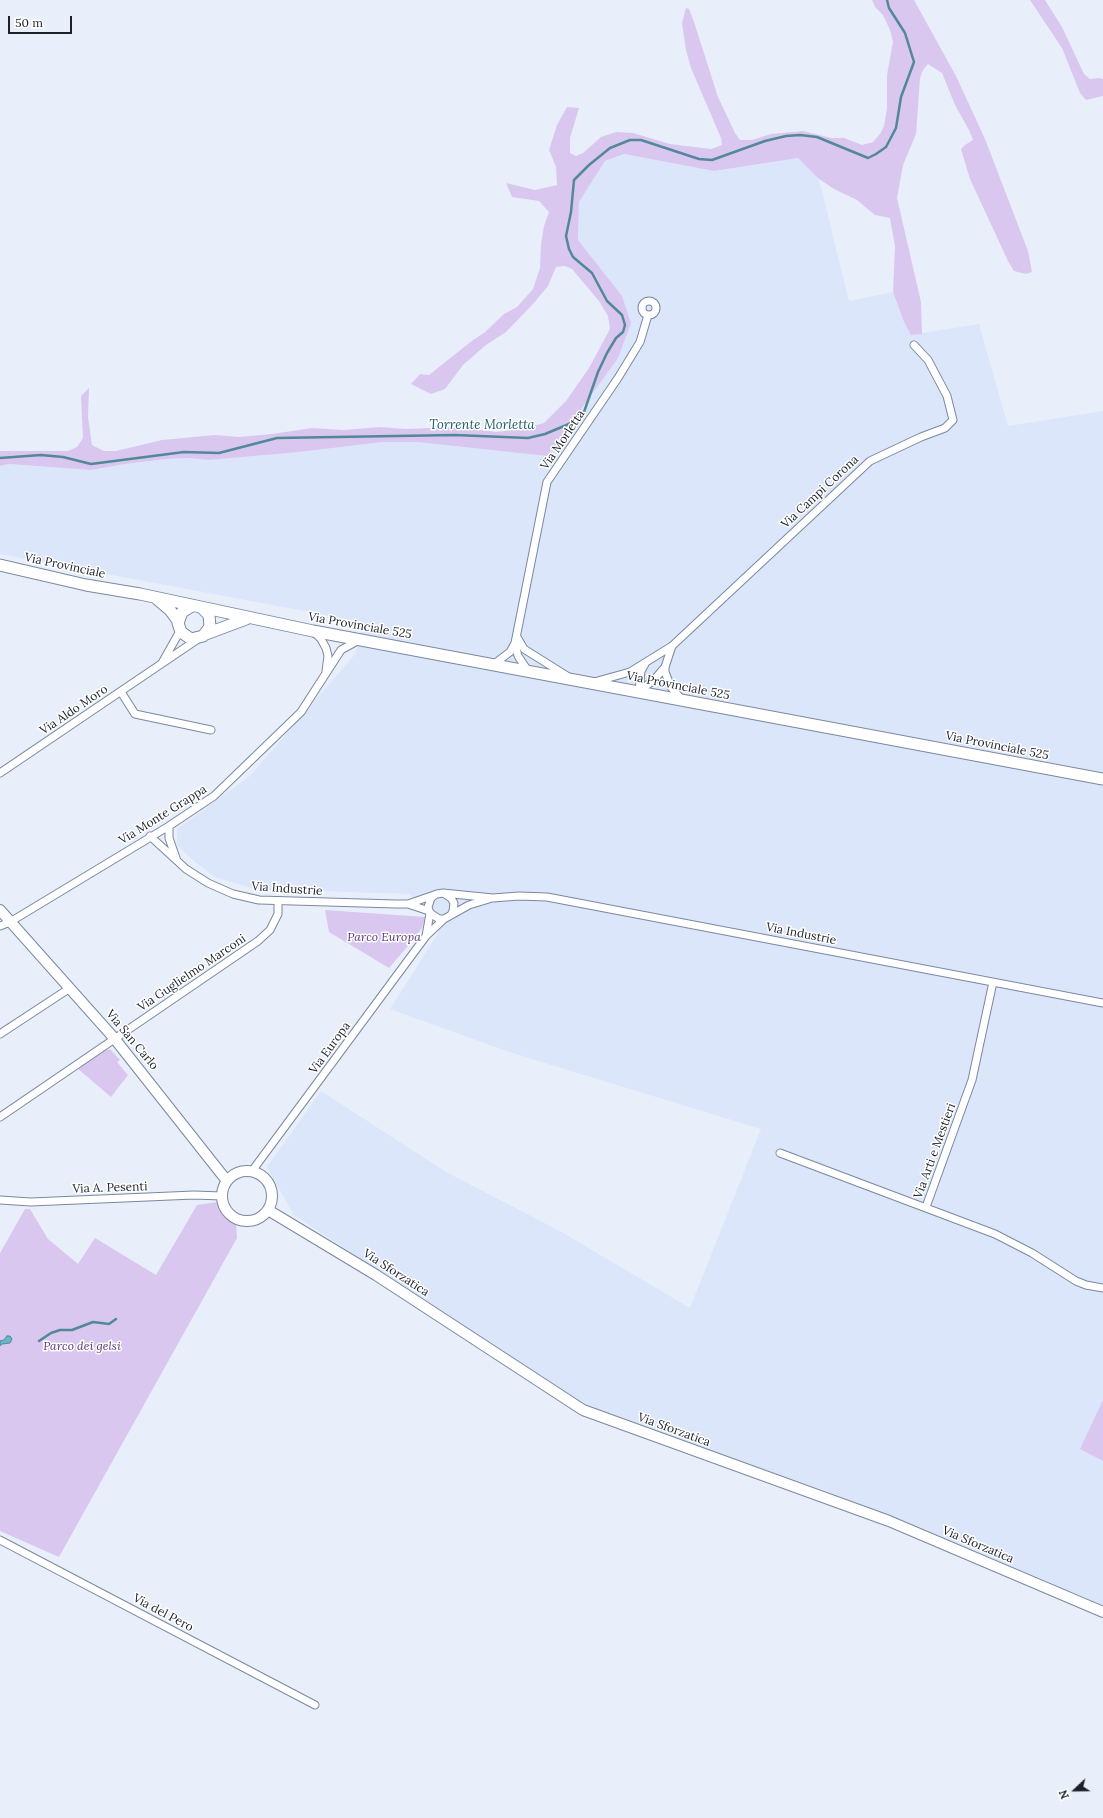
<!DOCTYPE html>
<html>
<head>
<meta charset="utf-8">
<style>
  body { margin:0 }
  #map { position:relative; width:1103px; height:1818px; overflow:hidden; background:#e9effa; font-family:Lora,serif }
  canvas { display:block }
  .north { position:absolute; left:1055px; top:1770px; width:40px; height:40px; -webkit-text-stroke:3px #fff; paint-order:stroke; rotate:248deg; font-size:11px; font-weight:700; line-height:16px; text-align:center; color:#1b2029 }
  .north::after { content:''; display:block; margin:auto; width:14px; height:18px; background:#1b2029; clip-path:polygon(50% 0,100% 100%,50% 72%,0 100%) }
  .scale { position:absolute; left:8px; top:16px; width:64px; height:18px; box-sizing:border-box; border:2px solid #1b2029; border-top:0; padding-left:5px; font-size:12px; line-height:14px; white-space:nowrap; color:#1b2029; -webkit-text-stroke:3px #fff; paint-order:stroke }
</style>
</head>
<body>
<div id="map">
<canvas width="1103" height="1818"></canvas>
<div class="north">N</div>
<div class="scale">50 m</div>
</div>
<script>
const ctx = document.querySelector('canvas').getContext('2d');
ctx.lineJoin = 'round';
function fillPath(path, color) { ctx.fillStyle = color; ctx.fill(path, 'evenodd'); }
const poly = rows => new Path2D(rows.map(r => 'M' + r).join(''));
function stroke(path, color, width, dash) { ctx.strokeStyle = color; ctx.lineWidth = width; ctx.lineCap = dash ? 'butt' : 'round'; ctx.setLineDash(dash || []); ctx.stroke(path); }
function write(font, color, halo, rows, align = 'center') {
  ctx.font = font + ' Lora,serif'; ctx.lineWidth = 3; ctx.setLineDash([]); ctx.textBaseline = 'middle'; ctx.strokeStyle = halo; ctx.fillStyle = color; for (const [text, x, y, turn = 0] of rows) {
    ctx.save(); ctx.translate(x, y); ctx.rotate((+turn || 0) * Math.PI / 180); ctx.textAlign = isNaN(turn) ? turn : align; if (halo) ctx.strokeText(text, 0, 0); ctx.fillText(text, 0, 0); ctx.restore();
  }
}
fillPath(poly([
  [624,154,714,171,798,158,819,179,849,301,893,292,904,322,911,335,979,324,1008,426,1103,411,1103,1606,824,1490,589,1410,294,1215,267,1167,321,1091,446,1172,558,1230,690,1308,761,1129,512,1053,390,1009,439,932,410,894,255,889,215,877,194,861,177,845,177,829,250,776,356,653,363,622,0,554,0,466,9,464,91,470,125,464,166,459,188,458,209,460,299,452,383,442,417,442,547,456,631,323,594,262,578,240,579,202,605,161]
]), '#dbe6fa');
fillPath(poly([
  [872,0,914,0,956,76,985,139,1028,251,1032,272,1026,274,1014,271,1008,261,970,179,961,149,965,145,973,140,969,130,955,105,942,73,928,64,923,70,920,78,916,134,903,165,897,198,921,302,922,334,911,335,904,322,893,292,895,246,890,218,875,215,857,200,834,189,819,179,798,158,714,171,624,154,605,161,579,202,578,240,622,296,631,323,618,358,547,456,417,442,383,442,299,452,209,460,188,458,166,459,125,464,91,470,9,464,0,466,0,451,68,451,77,447,83,438,81,396,89,388,88,417,92,445,104,451,116,451,162,440,215,435,239,437,272,434,312,428,343,430,381,427,405,429,458,427,496,432,521,429,544,423,566,401,589,368,610,329,608,316,599,301,572,269,565,266,556,267,548,286,533,304,506,332,486,345,463,365,445,389,431,394,411,384,420,374,429,375,473,340,484,333,504,314,517,307,533,289,540,268,541,244,544,226,549,212,539,201,512,197,506,183,535,190,557,185,556,167,549,150,557,125,567,107,579,108,570,138,570,153,576,156,583,153,601,137,616,132,633,133,670,144,711,149,722,145,721,138,691,68,686,50,682,23,686,8,689,9,694,22,718,97,735,133,740,140,752,140,771,134,803,131,831,138,844,138,862,145,873,142,880,134,884,126,887,108,887,75,893,42,890,30,883,15,875,7],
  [1030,0,1045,0,1062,27,1084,74,1090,79,1099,78,1103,79,1103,96,1086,100,1080,93,1062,48],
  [325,910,425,917,422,928,413,940,389,968,329,932],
  [105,1049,111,1050,120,1060,117,1062,128,1075,111,1097,77,1068],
  [218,1202,224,1212,236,1221,237,1238,59,1557,0,1531,0,1253,25,1209,30,1209,48,1239,78,1264,95,1238,156,1275,197,1205],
  [1103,1400,1103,1461,1080,1449]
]), '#d9c7ef');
const water = poly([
  [7,1336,10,1336,12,1339,10,1343,2,1344,0,1346,0,1341,4,1340,7,1336]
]);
fillPath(water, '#6bb5c9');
stroke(water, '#538899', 1);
stroke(poly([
  [0,458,41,455,63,457,91,464,184,452,219,453,277,438,455,435,528,438,545,434,569,424,584,412,598,372,607,353,616,338,623,332,625,325,622,315,607,301,592,273,573,257,569,249,566,236,571,212,574,180,589,165,610,148,630,140,641,140,699,159,712,160,765,141,786,136,800,135,817,137,868,158,876,154,886,147,896,128,901,97,914,62,905,33,889,8,887,0],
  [39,1341,51,1333,60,1330,72,1330,93,1322,109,1324,116,1319]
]), '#538899', 2.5);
const street = poly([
  '642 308a7 7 0 1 1 14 0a7 7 0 1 1-14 0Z',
  [314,632,321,639,326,648,328,656,326,671],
  [517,637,524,649,567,676],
  [515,644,518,656,528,671],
  [672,646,665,667,665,672,671,687,681,699],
  [162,663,180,631],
  [494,664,510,652,515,643,547,482,618,378,640,342,648,315],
  [645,664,641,671,639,691,654,680,665,667],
  [594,682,630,672,672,646,870,461,921,437,945,428,953,420,947,396,928,360,914,345],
  [121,692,135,714,211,730],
  [0,773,198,639],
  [169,826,169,838,176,858],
  [150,836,186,869,208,883,233,894,259,900,396,904,408,904,437,894,443,893,493,898,519,896,547,897,1103,1003],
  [445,894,451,898,454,903,453,911,451,915],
  [435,895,431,898,428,907,430,913,439,919,444,919,469,905,489,899],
  [408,904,429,911],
  [0,926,10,922,169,826,214,796,301,712,341,650,359,640],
  [426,936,430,913],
  [0,1034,70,988],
  [0,1117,258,941,270,930,278,914,278,902],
  [780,1153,995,1234,1032,1253,1076,1281,1086,1285,1103,1288],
  [252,1171,426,936,444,919],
  [0,1200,31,1202,194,1195,222,1196],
  [926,1207,972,1080,993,982],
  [0,1540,315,1705]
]);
const secondary = poly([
  [0,910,114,1038,227,1181],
  '222 1196a25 25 0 1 1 50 0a25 25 0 1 1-50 0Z',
  [268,1210,376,1275,583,1410,889,1521,1103,1612]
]);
const primary = poly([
  [0,565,86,585,140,594,313,631,1103,779],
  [157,599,170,610,178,621],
  [192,606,182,612,178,623,181,632,191,639,203,636,210,627,209,615,202,608],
  [206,634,246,619]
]);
stroke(street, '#7a889f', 9);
stroke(secondary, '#7a889f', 12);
stroke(primary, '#7a889f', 13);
stroke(street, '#fff', 7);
stroke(secondary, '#fff', 10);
stroke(primary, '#fff', 11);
write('12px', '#1b2029', '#fff', [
  ["Via Morletta",563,440,-56],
  ["Via Campi Corona",820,492,-43],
  ["Via Provinciale",65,566,12],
  ["Via Provinciale 525",360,626,10],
  ["Via Provinciale 525",678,686,11],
  ["Via Aldo Moro",74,710,-34],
  ["Via Provinciale 525",997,746,11],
  ["Via Monte Grappa",163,815,-32],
  ["Via Industrie",287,889,4],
  ["Via Industrie",801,934,11],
  ["Via Guglielmo Marconi",192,973,-34],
  ["Via San Carlo",132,1040,50],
  ["Via Europa",330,1048,-54],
  ["Via Arti e Mestieri",935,1151,-70],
  ["Via A. Pesenti",110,1188,-2],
  ["Via Sforzatica",396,1273,33],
  ["Via Sforzatica",674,1430,20],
  ["Via Sforzatica",978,1545,23],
  ["Via del Pero",163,1613,28]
]);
write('italic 12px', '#573677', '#fff', [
  ["Parco Europa",384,938],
  ["Parco dei gelsi",82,1347]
]);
write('italic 13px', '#1c5a69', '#fff', [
  ["Torrente Morletta",482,425]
]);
</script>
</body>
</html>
